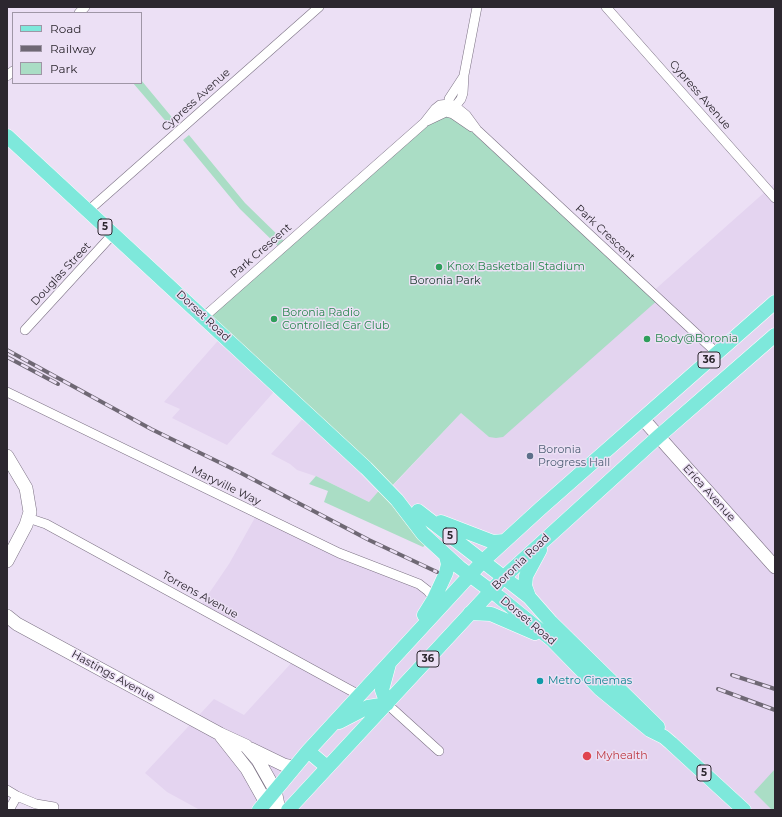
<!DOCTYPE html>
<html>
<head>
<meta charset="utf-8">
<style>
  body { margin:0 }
  #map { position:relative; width:782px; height:817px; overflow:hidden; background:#ece0f5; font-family:Montserrat,sans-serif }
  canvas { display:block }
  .frame { position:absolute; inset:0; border:8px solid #2c272f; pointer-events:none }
  .legend { position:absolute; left:12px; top:12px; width:130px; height:72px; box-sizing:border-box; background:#ece0f5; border:1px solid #9f96a6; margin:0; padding:5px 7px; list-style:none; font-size:12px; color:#2c272f }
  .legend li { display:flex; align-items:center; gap:8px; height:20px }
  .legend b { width:20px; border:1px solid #9f96a6 }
</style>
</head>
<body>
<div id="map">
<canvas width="782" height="817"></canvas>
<div class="frame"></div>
<ul class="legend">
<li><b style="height:5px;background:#7ee8db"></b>Road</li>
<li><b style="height:5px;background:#6f6874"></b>Railway</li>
<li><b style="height:11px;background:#aaddc5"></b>Park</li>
</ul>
</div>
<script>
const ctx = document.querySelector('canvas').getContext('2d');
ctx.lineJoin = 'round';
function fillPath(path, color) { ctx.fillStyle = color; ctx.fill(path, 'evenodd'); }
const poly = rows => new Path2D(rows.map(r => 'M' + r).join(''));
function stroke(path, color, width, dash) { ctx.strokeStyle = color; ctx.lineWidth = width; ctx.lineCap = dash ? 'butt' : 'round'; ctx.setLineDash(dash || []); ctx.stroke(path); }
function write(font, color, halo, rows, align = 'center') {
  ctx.font = font + ' Montserrat,sans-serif'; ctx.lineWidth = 3; ctx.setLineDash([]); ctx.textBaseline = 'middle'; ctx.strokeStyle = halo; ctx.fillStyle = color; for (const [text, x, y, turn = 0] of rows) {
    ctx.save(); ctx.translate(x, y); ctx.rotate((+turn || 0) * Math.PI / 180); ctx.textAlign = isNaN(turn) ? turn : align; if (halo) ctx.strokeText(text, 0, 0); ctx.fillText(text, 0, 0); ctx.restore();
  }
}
fillPath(poly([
  [775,183,775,810,200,810,167,792,145,773,214,699,244,715,294,660,199,608,229,564,257,514,431,594,448,566,388,491,461,413,489,437],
  [223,335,279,386,227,445,172,418,180,409,164,402],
  [308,413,383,486,369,502,318,477,297,470,290,464,271,454]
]), '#e4d4f0');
fillPath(poly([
  [141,80,175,121,169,125,133,83,141,83],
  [450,108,659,299,503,437,496,438,489,437,461,413,388,490,430,540,423,547,324,502,328,491,309,484,316,476,369,502,383,486,204,317,281,249,240,209,183,140,189,135,245,203,287,244,437,111],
  [775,769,775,810,772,810,754,792]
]), '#aaddc5');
const street = poly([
  [606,7,775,198],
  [79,13,85,7],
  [7,76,13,71],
  [450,109,449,99,464,76],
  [450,113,461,99,463,93,464,75,477,7],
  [427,121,446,112,453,114,472,127],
  [88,211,319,7],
  [204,317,424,123,435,109,440,105,449,104,455,106,466,115,477,130,717,353],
  [25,330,113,234],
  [7,392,339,553,419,584,428,591,434,599],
  [28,518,46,524,359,695],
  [387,704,439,751],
  [7,790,17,796,9,810],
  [17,796,36,804,54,807]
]);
const secondary = poly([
  [643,419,775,567],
  [7,456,26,488,30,512,26,525,7,561],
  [7,616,17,624,220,734,246,746,258,760,275,790,279,810],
  [221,736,247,769,265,801,273,809],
  [251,749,284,765,294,767]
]);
const primary = poly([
  [7,136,366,468,397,500,423,534,459,567,499,597,552,640,600,689,650,730,664,737,671,743,744,810],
  [418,511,529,597,551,622,658,727],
  [441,522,493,542,505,541],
  [529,597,525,586,526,576,540,550],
  [470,613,491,614,535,633],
  [424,615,434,599,446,573,448,564,446,556],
  [387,704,382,690,389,664],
  [339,722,368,707,387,704],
  [308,751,327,767],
  [259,810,308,751,483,561,541,508,775,302],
  [288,810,504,577,659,436,775,335]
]);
stroke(street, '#7d7385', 10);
stroke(secondary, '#7d7385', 14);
stroke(primary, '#fff', 15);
stroke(street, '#fff', 9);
stroke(secondary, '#fff', 13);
stroke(primary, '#7ee8db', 14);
const rail = poly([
  [7,350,151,429,237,471,369,540,437,572],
  [7,357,58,384],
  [732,675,775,689],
  [718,689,775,710]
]);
stroke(rail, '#6f6874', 4);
stroke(rail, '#ece0f5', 2.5, [8]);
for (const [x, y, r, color] of [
  [439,267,4,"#2e9e5b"],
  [274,319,4,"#2e9e5b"],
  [647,339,4,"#2e9e5b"],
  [530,456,4,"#5c6f8a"],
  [540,681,4,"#0f9aa8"],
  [587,756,5,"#e0444e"]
]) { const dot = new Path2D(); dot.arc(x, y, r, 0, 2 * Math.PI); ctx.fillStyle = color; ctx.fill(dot); stroke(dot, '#ece0f5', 1.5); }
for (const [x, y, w] of [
  [105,227,14],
  [709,360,22],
  [450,536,14],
  [428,659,22],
  [704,773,14]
]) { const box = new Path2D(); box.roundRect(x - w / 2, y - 8, w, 16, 3); ctx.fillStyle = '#ece0f5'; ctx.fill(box); stroke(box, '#2c272f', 1); }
write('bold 10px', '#2c272f', null, [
  ["5",105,227],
  ["36",709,360],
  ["5",450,536],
  ["36",428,659],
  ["5",704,773]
]);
write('11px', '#2c272f', '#ece0f5', [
  ["Cypress Avenue",700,95,49],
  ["Cypress Avenue",196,100,-42],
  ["Park Crescent",605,233,43],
  ["Park Crescent",261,251,-41],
  ["Douglas Street",61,274,-47],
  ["Dorset Road",203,316,43],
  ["Maryville Way",226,486,26],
  ["Erica Avenue",709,493,48],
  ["Boronia Road",521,562,-44],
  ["Torrens Avenue",200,595,29],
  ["Dorset Road",528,621,40],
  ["Hastings Avenue",113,676,29]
]);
write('11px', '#27864d', '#ece0f5', [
  ["Knox Basketball Stadium",447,267],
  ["Boronia Radio",282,313],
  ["Controlled Car Club",282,326],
  ["Body@Boronia",655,339]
], 'left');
write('11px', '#18392b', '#ece0f5', [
  ["Boronia Park",445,281]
]);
write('11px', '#4e5e75', '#ece0f5', [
  ["Boronia",538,450],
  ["Progress Hall",538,463]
], 'left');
write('11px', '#0d838f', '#ece0f5', [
  ["Metro Cinemas",548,681]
], 'left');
write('11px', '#be3a42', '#ece0f5', [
  ["Myhealth",596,756]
], 'left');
</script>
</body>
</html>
